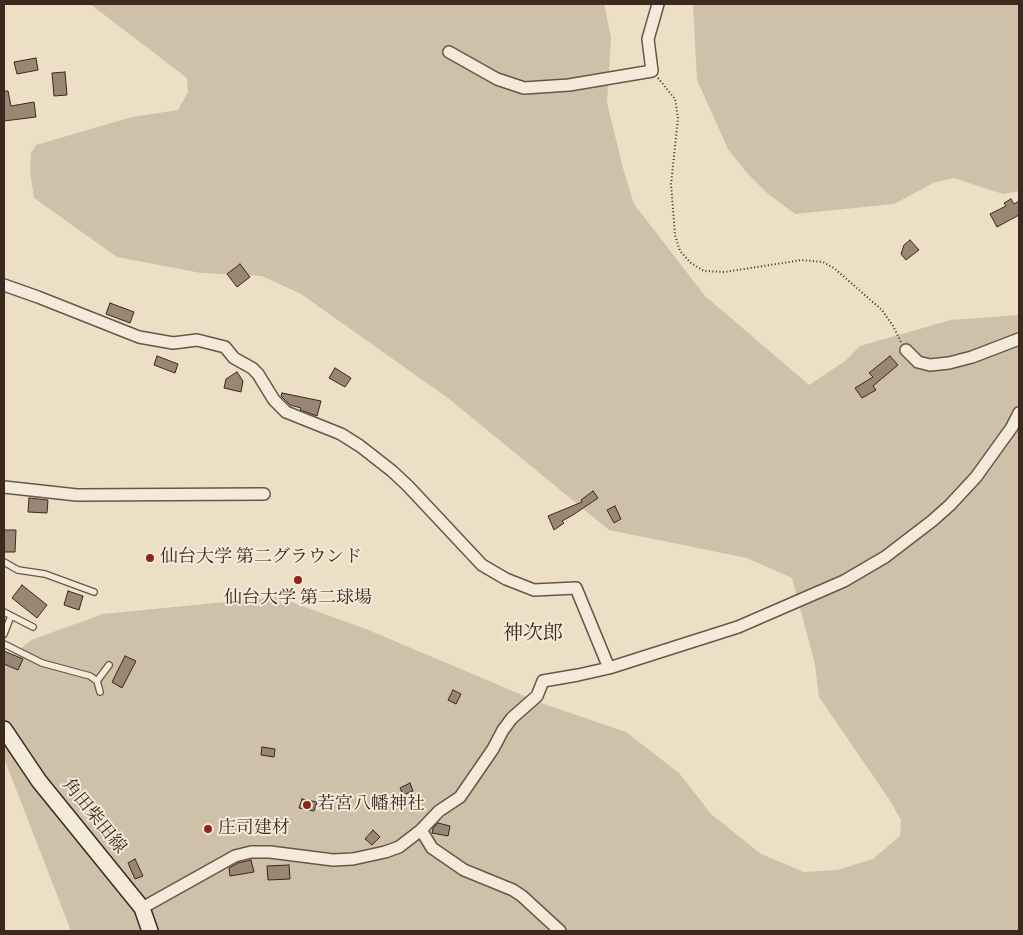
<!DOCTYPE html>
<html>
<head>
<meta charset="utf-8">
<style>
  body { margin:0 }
  #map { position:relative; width:1023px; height:935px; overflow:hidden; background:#ecdfc6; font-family:"IM FELL English",serif }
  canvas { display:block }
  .frame { position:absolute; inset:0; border:5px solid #3c281c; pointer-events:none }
</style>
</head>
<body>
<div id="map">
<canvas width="1023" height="935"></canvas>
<div class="frame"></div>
</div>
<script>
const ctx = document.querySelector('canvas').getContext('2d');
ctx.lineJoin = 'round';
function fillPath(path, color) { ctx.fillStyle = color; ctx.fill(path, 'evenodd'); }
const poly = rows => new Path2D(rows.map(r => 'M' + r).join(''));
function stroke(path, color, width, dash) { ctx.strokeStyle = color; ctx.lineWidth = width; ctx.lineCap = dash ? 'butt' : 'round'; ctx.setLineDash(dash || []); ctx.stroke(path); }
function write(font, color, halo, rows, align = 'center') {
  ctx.font = font + ' "IM FELL English","Noto Serif JP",serif'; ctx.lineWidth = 4; ctx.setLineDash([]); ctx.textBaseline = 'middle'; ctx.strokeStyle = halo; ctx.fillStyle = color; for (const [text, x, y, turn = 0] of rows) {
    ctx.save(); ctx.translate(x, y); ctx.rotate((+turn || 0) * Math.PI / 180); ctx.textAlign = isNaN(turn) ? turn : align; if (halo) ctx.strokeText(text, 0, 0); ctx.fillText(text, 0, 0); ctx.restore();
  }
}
fillPath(poly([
  [90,4,604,4,611,37,607,103,624,172,634,204,705,296,809,385,845,361,860,346,951,320,1019,315,1019,931,71,931,4,758,4,662,31,640,103,614,277,597,366,629,541,703,626,732,679,773,711,814,761,854,804,872,838,870,873,859,900,836,901,820,889,799,819,697,815,664,792,578,747,558,609,530,448,398,301,294,262,276,201,273,117,257,34,198,30,172,31,153,36,145,132,117,178,110,188,92,187,78],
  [693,4,1019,4,1019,191,1003,194,954,178,933,183,894,204,795,214,767,193,746,172,728,149,697,80]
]), '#cec0a9');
const building = poly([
  [36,58,38,70,17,74,14,62,36,58],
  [65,72,67,95,54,96,52,73,65,72],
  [4,91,8,91,11,106,34,102,36,117,4,121,4,91],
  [1011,199,1014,204,1019,201,1019,215,997,227,990,214,1006,206,1004,203,1011,199],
  [910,240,919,250,906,260,901,254,904,245,910,240],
  [240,264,250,277,237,287,227,274,240,264],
  [110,303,134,312,130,323,106,314,110,303],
  [157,356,178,364,175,373,154,365,157,356],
  [890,356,898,365,873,386,876,390,862,398,855,388,873,377,869,373,890,356],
  [335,368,351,378,345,387,329,378,335,368],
  [237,372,243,381,241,392,224,388,226,379,237,372],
  [282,393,321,401,317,416,300,410,301,408,290,405,281,396,282,393],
  [593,491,598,498,573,515,562,521,564,523,554,530,548,516,582,502,581,500,593,491],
  [29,498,48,500,47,513,28,512,29,498],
  [615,506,621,519,614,523,607,510,615,506],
  [4,530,16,530,15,552,4,552,4,530],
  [22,585,47,605,37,618,12,598,22,585],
  [68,591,83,596,79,610,64,605,68,591],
  [4,651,23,659,18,670,4,664,4,651],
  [125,656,136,661,122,688,112,682,125,656],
  [453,690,461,694,456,704,448,700,453,690],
  [262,747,275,749,274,757,261,755,262,747],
  [410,783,413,791,403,795,400,788,410,783],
  [302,799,317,802,314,811,299,808,302,799],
  [438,823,450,826,448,836,432,833,433,828,438,823],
  [373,830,380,837,372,845,365,839,373,830],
  [135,859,143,876,135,879,128,863,135,859],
  [251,860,254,872,230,876,229,868,238,863,251,860],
  [289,865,290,879,268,880,267,866,289,865]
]);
fillPath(building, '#988774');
stroke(building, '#3c281c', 1);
const lane = poly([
  [4,562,18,570,45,574,94,592],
  [4,612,33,627],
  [4,634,11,616],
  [4,644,42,663,90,676,97,681,100,692],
  [97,681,109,665]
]);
const street = poly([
  [449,52,497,79,524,88,569,85,652,71,648,39,658,4],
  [4,285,38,297,139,337,173,343,197,340,225,347,234,358,252,368,258,374,274,400,286,412,341,434,360,446,392,471,408,486,482,565,506,579,534,590,576,588,609,668],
  [906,350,918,362,930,365,949,363,972,357,1019,339],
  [4,487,77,495,264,494],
  [421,830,432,848,464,870,513,890,522,896,560,931],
  [142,908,235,856,251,852,270,852,333,860,353,859,385,852,399,847,421,830,439,811,460,797,493,749,503,730,512,718,537,696,543,681,578,675,609,668,738,627,844,581,885,557,932,521,950,505,976,477,1012,427,1019,413]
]);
const secondary = poly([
  [4,729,39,781,142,908,150,931]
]);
stroke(lane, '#685646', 8);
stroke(street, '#685646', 14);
stroke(secondary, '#3c281c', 18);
stroke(poly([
  [658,78,675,99,678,118,671,184,675,235,680,251,691,263,704,271,725,272,802,260,823,262,834,268,882,310,893,326,901,342]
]), '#3c281c', 2, [1, 2.5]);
stroke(lane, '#f3eada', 5.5);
stroke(street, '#f3eada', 11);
stroke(secondary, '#f3eada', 15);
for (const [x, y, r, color] of [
  [150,558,5,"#8f2418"],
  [298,580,5,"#8f2418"],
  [307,805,5,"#8f2418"],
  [208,829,5,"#8f2418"]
]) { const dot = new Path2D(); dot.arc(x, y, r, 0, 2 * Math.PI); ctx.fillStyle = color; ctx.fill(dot); stroke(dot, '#f3eada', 2); }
write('18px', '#3c281c', '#f3eada', [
  ["仙台大学 第二グラウンド",160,558],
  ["仙台大学 第二球場",298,599,"center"],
  ["若宮八幡神社",317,805],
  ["庄司建材",218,829]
], 'left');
write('18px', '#3c281c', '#f3eada', [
  ["角田柴田線",93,817,51]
]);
write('20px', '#3c281c', '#f3eada', [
  ["神次郎",533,635]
]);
</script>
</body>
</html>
